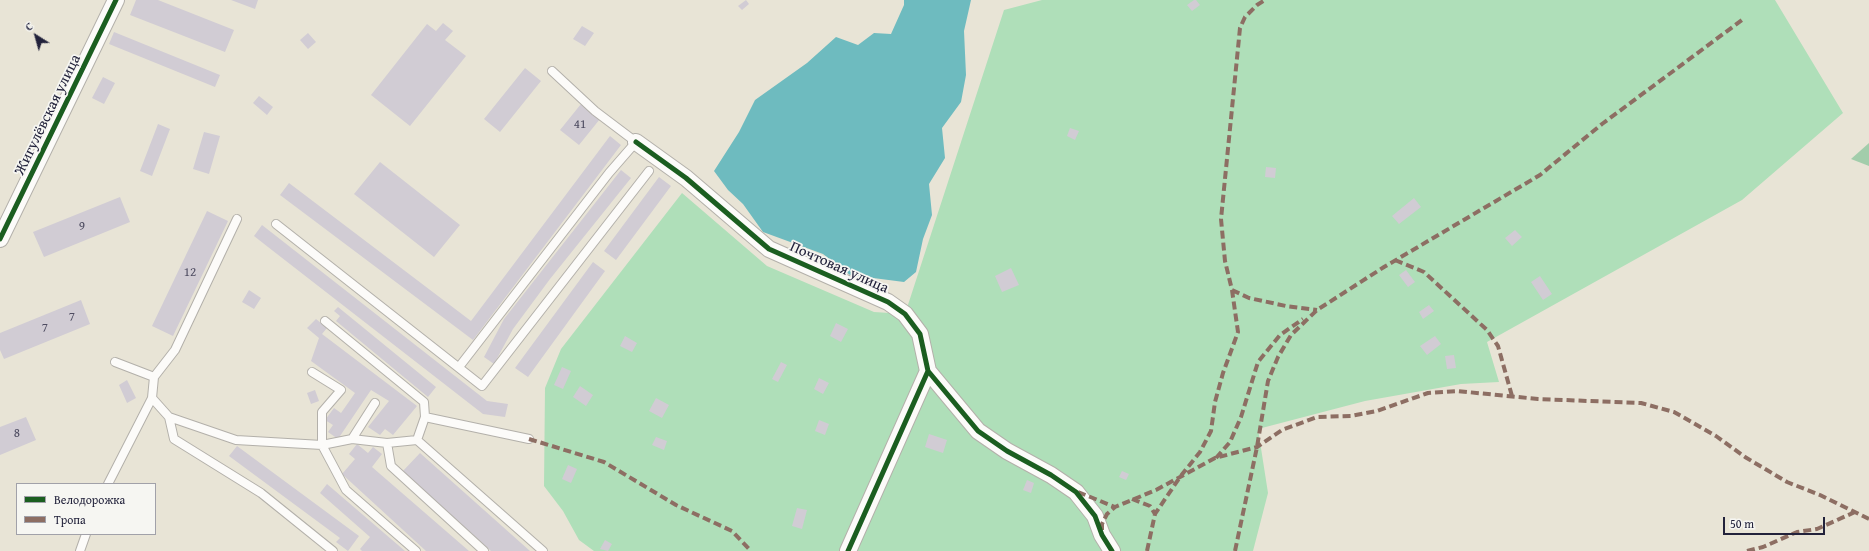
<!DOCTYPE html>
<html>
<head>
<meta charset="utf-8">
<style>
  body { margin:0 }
  #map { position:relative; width:1869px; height:551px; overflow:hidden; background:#e8e4d6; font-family:"Gentium Book Plus",serif }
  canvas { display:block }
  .legend { position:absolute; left:16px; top:483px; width:140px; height:52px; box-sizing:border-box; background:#f6f6f2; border:1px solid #a1a1a9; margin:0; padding:5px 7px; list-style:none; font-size:12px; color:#22223b }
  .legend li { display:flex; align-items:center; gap:8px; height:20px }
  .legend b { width:20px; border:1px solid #a1a1a9 }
  .north { position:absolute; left:16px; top:16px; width:40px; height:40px; -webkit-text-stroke:3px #f6f6f2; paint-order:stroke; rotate:323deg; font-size:11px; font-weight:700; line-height:16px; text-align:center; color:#22223b }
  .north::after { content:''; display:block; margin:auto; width:14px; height:18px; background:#22223b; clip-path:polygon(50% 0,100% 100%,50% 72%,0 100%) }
  .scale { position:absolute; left:1723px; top:517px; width:102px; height:18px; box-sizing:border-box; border:2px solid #22223b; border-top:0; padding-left:5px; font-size:12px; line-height:14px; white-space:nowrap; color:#22223b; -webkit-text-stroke:3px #f6f6f2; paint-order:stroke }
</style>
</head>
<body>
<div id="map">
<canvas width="1869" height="551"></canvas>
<ul class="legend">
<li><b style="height:5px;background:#1b5e20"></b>Велодорожка</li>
<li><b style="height:5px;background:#8d6e63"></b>Тропа</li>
</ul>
<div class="north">С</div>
<div class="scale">50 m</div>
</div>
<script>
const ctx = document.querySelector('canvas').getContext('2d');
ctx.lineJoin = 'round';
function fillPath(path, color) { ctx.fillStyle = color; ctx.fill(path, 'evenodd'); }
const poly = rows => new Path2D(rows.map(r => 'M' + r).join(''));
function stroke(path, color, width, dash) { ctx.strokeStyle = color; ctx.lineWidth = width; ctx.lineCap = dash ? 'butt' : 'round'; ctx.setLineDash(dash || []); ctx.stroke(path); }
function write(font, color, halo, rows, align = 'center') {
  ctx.font = font + ' "Gentium Book Plus",serif'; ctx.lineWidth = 3.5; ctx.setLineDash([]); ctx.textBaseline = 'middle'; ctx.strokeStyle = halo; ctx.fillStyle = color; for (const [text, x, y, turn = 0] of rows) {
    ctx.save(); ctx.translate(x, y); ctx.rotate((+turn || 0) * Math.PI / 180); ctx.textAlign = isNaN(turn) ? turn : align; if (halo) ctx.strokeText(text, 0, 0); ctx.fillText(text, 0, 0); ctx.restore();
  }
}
fillPath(poly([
  [1042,0,1775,0,1843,113,1742,200,1487,342,1499,382,1461,384,1365,401,1258,429,1268,493,1253,551,594,551,579,540,563,511,544,486,545,388,561,349,682,193,767,266,874,312,905,314,1004,10]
]), '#afdfb9');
fillPath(poly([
  [1869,143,1869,166,1851,159]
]), '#a2cdab');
fillPath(poly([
  [904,0,971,0,964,31,966,75,961,102,942,128,945,158,929,184,932,215,923,239,916,272,904,282,850,275,823,254,763,232,743,204,728,190,714,171,739,132,755,100,807,63,836,37,858,45,874,33,891,34,904,5]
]), '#6ebbbf');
fillPath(poly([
  [136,0,158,0,234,30,225,52,130,15],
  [231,0,258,0,255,9],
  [746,0,749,4,742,10,738,6],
  [1194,0,1196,0,1200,5,1192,11,1187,5],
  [443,23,453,31,445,40,466,56,410,126,371,95,427,24,436,31],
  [582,26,594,33,585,46,573,39],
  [114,32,220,75,215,87,109,44],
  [308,33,316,42,308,49,300,40],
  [525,68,541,81,500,132,484,119],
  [103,77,115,83,104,104,92,98],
  [259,96,273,107,267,115,253,103],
  [581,104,600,119,579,145,560,130],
  [158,124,170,129,152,176,140,171],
  [1070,128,1079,131,1075,140,1067,136],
  [204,132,220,136,209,174,193,169],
  [610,136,621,145,473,340,280,195,289,183,471,321],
  [380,162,460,225,434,257,354,194],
  [1266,167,1276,168,1275,178,1265,177],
  [621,170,631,178,550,279,513,329,494,364,484,357,504,319],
  [659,177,671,186,616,260,604,251],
  [120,197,130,222,44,257,33,232],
  [1414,198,1421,207,1399,224,1392,216],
  [207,211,228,221,173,336,152,326],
  [262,225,487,401,508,404,505,417,483,414,268,247,254,236],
  [1515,230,1522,237,1512,246,1505,238],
  [593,262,605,271,528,377,515,368],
  [1011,268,1019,285,1002,292,995,276],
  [1406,270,1415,282,1408,287,1399,275],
  [1540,276,1552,294,1543,300,1531,282],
  [249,290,261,298,254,309,242,302],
  [81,300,90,324,4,359,0,350,0,333],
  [1429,305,1434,311,1423,319,1419,312],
  [338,307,436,387,428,397,336,321,340,316,334,311],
  [316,319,327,328,322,334,417,406,393,435,385,429,380,435,368,427,389,401,371,390,338,439,328,432,333,425,325,420,334,408,341,413,355,393,311,361,319,338,307,328],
  [836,323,848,329,841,342,830,336],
  [625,336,637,343,632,352,620,346],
  [1435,336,1441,344,1427,355,1420,346],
  [1454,355,1456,368,1447,369,1445,356],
  [781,362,787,365,778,382,772,379],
  [562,367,571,371,563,389,554,385],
  [819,378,829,383,823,394,814,389],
  [127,380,136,398,127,403,119,385],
  [580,386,593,395,586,406,573,397],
  [315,390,319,401,311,404,307,393],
  [656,398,669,405,662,418,649,411],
  [26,417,36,440,0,455,0,427],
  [819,420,829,424,825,435,815,431],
  [929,434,947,440,943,453,925,447],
  [656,437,667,441,664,450,652,445],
  [357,444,368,453,373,447,382,454,372,467,469,551,426,551,342,474,355,459,349,454],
  [237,446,359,536,348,551,336,542,340,538,229,456],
  [420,453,530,551,491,551,402,472],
  [568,465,577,469,571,483,562,479],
  [1122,471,1129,474,1126,480,1119,477],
  [1027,480,1034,483,1031,493,1023,490],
  [327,484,405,551,362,551,360,549,370,537,320,493],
  [797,508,807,510,802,529,792,526],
  [605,540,612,544,608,551,600,549]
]), '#d1ccd4');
const service = poly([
  [276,224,482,386,649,171],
  [325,321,424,402,425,417],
  [459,367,609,173,636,142,595,111,552,71],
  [312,372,341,390,322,412,322,445,346,490,416,551],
  [154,377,175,350,237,219],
  [152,398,169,417,236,440,322,445,352,439,387,443,417,440,425,417,529,439],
  [169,417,174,439,261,493,333,551],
  [352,439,375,403],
  [417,440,543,551],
  [387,443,391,466,484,551],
  [108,484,152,398,154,377,115,362],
  [80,551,86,534]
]);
const minor = poly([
  [636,142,686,178,769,249,888,302,905,314,920,334,928,371,848,551],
  [0,239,116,0],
  [928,371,978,431,1007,451,1051,475,1076,492,1095,516,1102,535,1112,551]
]);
stroke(service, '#b3b0aa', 10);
stroke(minor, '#b3b0aa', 18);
stroke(service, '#fcfbf9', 8);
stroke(minor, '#fcfbf9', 16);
stroke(poly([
  [1395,260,1424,272,1487,330,1498,346,1512,396],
  [1232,290,1249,298,1286,306,1317,310],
  [529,439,604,462,676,505,732,531,751,551],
  [1216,458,1230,442,1241,417,1258,362,1280,335,1303,319],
  [1078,492,1115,507,1156,490,1215,458,1257,447,1282,430,1317,417,1351,416,1377,411,1428,393,1457,391,1538,399,1641,403,1674,412,1716,436,1745,457,1787,482,1820,495,1869,519],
  [1132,499,1150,506,1155,514],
  [1102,530,1102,524,1107,514,1115,507],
  [1147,551,1155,514,1180,477,1200,452,1211,431,1215,402,1223,373,1238,332,1232,290,1225,261,1221,219,1240,28,1245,17,1257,5,1265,0],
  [1235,551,1257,447,1268,381,1278,357,1291,335,1317,310,1384,267,1540,175,1602,124,1742,20],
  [1747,551,1763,547,1797,532,1817,529,1855,512]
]), '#8d6e63', 4, [8, 4]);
stroke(poly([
  [636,142,686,178,769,249,888,302,905,314,920,334,928,371,848,551],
  [0,239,116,0],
  [928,371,978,431,1007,451,1051,475,1076,492,1095,516,1102,535,1112,551]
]), '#1b5e20', 5);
write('13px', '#4e4c61', null, [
  ["41",580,125],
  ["9",82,227],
  ["12",190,273],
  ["7",72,318],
  ["7",45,329],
  ["8",17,434]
]);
write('15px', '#22223b', '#f6f6f2', [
  ["Жигулёвская улица",48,115,-64],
  ["Почтовая улица",839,268,24]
]);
</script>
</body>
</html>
